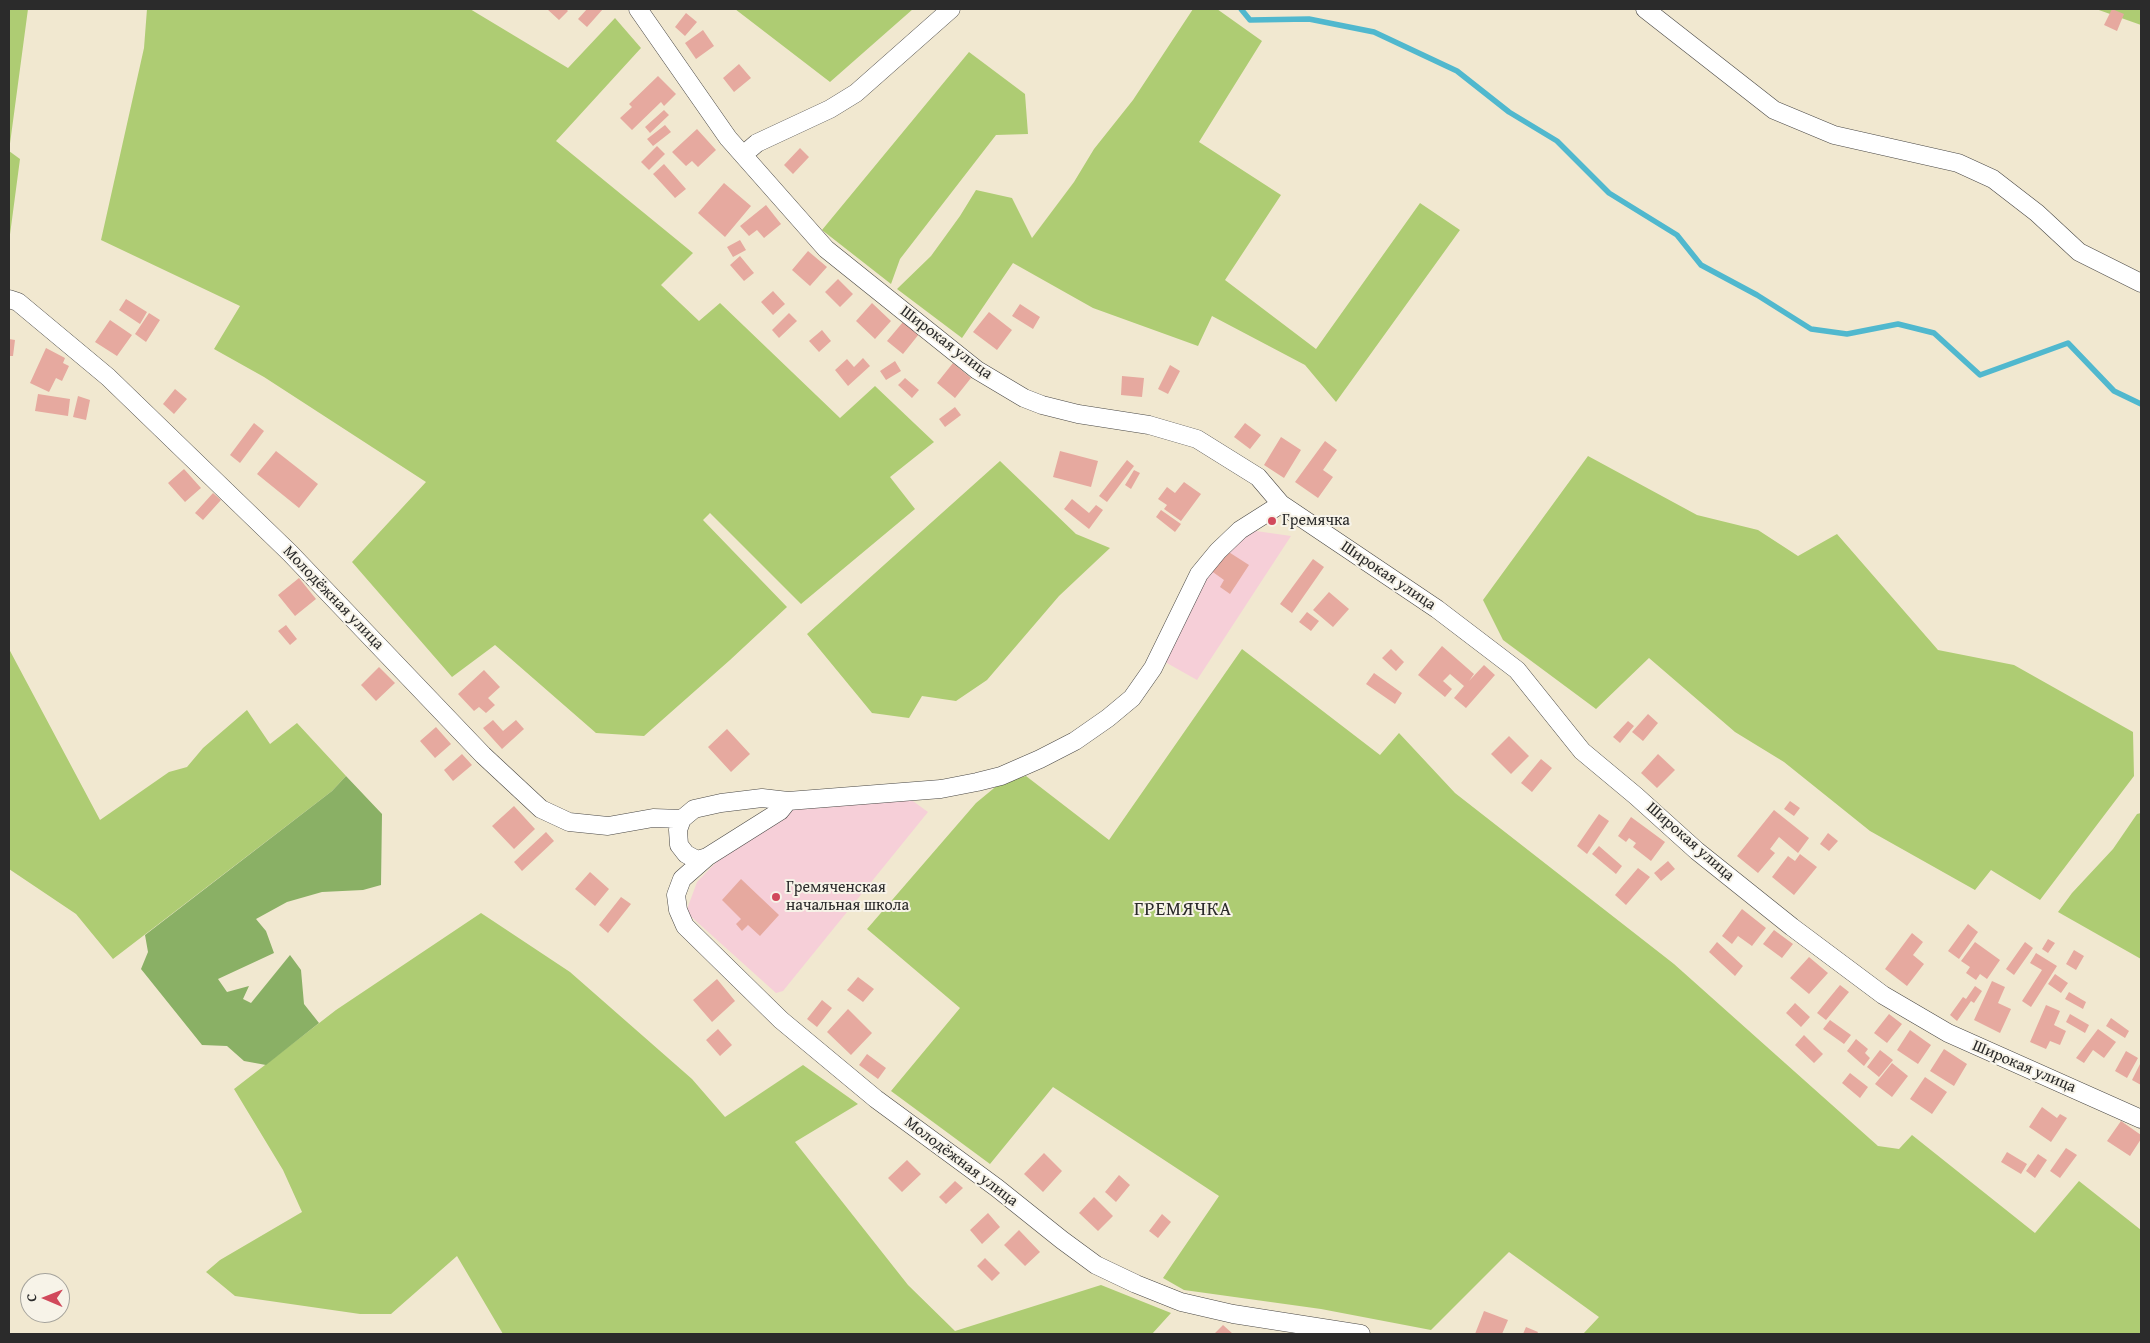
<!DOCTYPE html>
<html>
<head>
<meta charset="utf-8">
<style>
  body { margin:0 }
  #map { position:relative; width:2150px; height:1343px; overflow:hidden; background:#f1e8d0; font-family:"Gentium Book Plus",serif }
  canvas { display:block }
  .frame { position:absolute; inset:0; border:10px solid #2b2b2b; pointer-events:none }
  .north { position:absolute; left:20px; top:1273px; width:50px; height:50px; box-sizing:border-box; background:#f7f3e8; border:1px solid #a5a39c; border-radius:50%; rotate:271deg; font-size:14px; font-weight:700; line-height:20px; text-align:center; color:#2b2b2b }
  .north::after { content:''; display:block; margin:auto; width:18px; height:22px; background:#d1495b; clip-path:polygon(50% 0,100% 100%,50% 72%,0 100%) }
</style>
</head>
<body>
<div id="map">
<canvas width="2150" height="1343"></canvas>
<div class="frame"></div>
<div class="north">С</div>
</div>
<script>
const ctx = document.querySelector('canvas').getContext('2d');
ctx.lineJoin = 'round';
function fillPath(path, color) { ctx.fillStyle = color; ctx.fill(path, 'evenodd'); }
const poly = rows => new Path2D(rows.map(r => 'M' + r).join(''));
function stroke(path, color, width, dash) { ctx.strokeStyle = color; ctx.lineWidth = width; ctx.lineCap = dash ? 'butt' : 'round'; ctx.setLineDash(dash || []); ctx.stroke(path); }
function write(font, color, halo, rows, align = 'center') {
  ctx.font = font + ' "Gentium Book Plus",serif'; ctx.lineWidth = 4; ctx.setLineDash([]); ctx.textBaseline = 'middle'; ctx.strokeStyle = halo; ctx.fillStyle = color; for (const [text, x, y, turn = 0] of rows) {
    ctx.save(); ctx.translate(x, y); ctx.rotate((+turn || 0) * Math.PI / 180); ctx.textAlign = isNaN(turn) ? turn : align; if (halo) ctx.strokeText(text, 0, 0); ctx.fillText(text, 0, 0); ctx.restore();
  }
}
fillPath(poly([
  [1242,529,1291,536,1197,680,1158,658,1199,574],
  [906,796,928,812,783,991,776,993,686,912,697,882,726,852,784,810]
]), '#f6cfd8');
fillPath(poly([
  [9,9,28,9,9,151,20,159,9,242],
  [147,9,470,9,568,68,615,18,641,48,556,141,693,253,661,285,699,321,720,303,840,418,875,386,934,442,890,477,915,509,801,604,710,513,703,520,787,607,730,660,644,736,596,733,495,645,452,677,352,562,426,482,264,377,214,349,240,306,101,240,144,48],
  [735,9,913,9,830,82],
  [1193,9,1217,9,1262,41,1199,142,1281,195,1225,280,1316,349,1420,203,1460,230,1336,402,1305,365,1212,316,1198,346,1093,308,1013,263,962,338,897,289,931,256,960,216,976,190,1012,198,1032,238,1074,182,1094,149,1133,100],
  [2096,9,2141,9,2141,25],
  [969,52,1025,94,1028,134,996,135,900,259,891,284,822,230],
  [1588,456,1697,515,1758,530,1798,556,1837,534,1938,650,2014,665,2133,732,2134,776,2040,900,1991,870,1975,890,1870,831,1784,762,1735,732,1649,658,1596,709,1503,640,1483,600],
  [1000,461,1076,534,1110,548,1059,596,987,680,956,701,922,696,909,718,872,713,807,634],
  [9,649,100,820,169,772,187,767,203,748,247,710,270,744,297,723,346,776,332,791,113,959,76,914,9,869],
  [1242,649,1380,755,1399,733,1455,793,1674,964,1878,1146,1899,1149,1912,1135,2035,1233,2079,1181,2141,1230,2141,1334,1583,1334,1599,1317,1509,1252,1431,1330,1321,1309,1184,1290,1163,1278,1219,1196,1053,1087,990,1164,891,1091,960,1008,867,929,976,803,999,784,1026,776,1109,840],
  [2141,813,2141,959,2058,912,2072,893,2113,849,2137,814],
  [481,913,570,972,692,1079,725,1117,803,1065,858,1104,795,1142,908,1285,955,1331,1101,1285,1171,1313,1152,1334,503,1334,457,1256,391,1314,360,1314,235,1296,206,1272,220,1260,302,1212,283,1170,234,1089,336,1010]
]), '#aecc73');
fillPath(poly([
  [346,776,382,814,381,885,363,890,322,892,287,902,256,919,266,931,274,953,218,979,227,992,249,986,243,999,251,1003,290,955,301,970,304,1004,319,1023,266,1065,244,1061,227,1046,202,1045,141,969,148,952,145,935,332,791]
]), '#8ab065');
stroke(poly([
  [1241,9,1250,20,1309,19,1374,32,1457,71,1509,112,1557,141,1609,193,1677,235,1701,265,1757,295,1811,329,1847,334,1898,324,1934,333,1980,375,2068,343,2114,391,2141,404]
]), '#50b8ce', 5.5);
fillPath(poly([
  [547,9,566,9,568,11,559,20],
  [587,9,603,9,587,27,578,19],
  [2112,9,2124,14,2117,31,2104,25],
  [686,13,697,22,685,36,675,27],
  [703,30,714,46,696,59,685,43],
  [739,64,751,78,734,92,723,78],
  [658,76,676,94,664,106,661,102,632,130,620,118,632,107,629,104],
  [664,110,669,115,650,133,645,127],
  [665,125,671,132,653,146,647,139],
  [697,129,716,150,698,167,692,161,686,166,672,152],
  [657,146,665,154,649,170,641,162],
  [800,148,809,157,793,174,784,165],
  [664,164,686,189,675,198,653,174],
  [724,183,751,206,725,237,698,213],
  [766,205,781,224,764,238,757,230,749,236,740,226],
  [740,240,746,250,733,257,727,247],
  [808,251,827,267,810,286,792,270],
  [740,256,754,273,744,281,730,265],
  [838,279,853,294,840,307,825,292],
  [773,291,785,304,773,315,761,302],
  [126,299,147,312,140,324,119,310],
  [872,303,891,321,875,339,856,321],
  [1020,304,1040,317,1033,329,1012,316],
  [989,312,1012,330,997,350,973,332],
  [149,313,160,320,146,342,135,334],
  [789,313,797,321,779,338,772,330],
  [110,320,132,335,117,356,95,342],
  [903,322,919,334,903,354,887,341],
  [822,330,831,341,819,352,809,341],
  [9,339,15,340,13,356,9,356],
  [46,348,65,358,63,363,69,366,62,381,56,378,49,392,30,383],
  [863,358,870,366,848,386,835,370,847,359,854,367],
  [895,361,901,371,886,380,880,371],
  [953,363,971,378,955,398,937,383],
  [1170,365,1180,371,1168,394,1158,389],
  [1122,376,1144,378,1142,397,1121,395],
  [905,378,919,390,912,398,898,385],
  [175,389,187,399,174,414,163,404],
  [38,394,70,399,68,416,35,411],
  [78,396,90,400,86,420,73,417],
  [955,407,961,415,945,427,939,419],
  [254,423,264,431,240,463,230,455],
  [1245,423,1261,435,1250,449,1234,437],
  [1281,437,1301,450,1284,478,1264,465],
  [1325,441,1337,450,1323,470,1333,477,1318,498,1295,482],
  [276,451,318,484,299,508,257,474],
  [1060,451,1098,461,1091,487,1053,477],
  [1127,460,1134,466,1107,502,1099,496],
  [184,469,201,488,185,502,168,483],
  [1134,470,1140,473,1131,489,1125,485],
  [1184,482,1201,494,1181,521,1164,509,1167,505,1158,499,1167,487,1175,493],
  [213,493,221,500,203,520,195,513],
  [1072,499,1089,513,1096,505,1103,510,1089,529,1064,509],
  [1161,510,1181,524,1175,532,1156,517],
  [1224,549,1249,565,1230,594,1220,587,1224,580,1210,570],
  [1313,559,1324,567,1292,613,1280,604],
  [299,578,316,599,295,616,278,595],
  [1329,592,1349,609,1333,627,1313,610],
  [1307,612,1319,621,1311,631,1299,622],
  [286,625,297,639,290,645,278,631],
  [1442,646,1474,674,1469,681,1484,665,1495,675,1466,708,1454,698,1464,686,1450,674,1443,681,1452,689,1445,697,1418,675],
  [1391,649,1404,662,1396,671,1382,658],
  [379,667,395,683,376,701,361,685],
  [484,670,500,687,488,698,495,705,486,713,479,707,474,711,458,694],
  [1374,673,1402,693,1395,704,1366,684],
  [1648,714,1658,723,1643,741,1632,732],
  [493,720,503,731,516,720,524,729,502,749,483,728],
  [1628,721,1634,726,1620,743,1613,737],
  [436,727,451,744,435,758,420,741],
  [727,729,750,754,731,772,708,747],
  [1509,736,1529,756,1511,774,1491,754],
  [462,754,472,765,453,781,444,770],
  [1658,754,1675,770,1657,788,1641,773],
  [1541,759,1552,768,1532,792,1521,783],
  [1790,801,1800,808,1794,816,1784,809],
  [514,806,535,829,514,849,492,826],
  [1774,810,1809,838,1798,853,1779,837,1770,849,1775,853,1758,873,1737,856],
  [1599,814,1609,821,1587,854,1577,846],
  [1631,817,1665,842,1651,861,1633,847,1636,843,1629,838,1626,842,1618,836],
  [546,832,554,841,522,871,514,862],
  [1828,833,1838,841,1829,851,1820,844],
  [1599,846,1622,866,1616,874,1592,854],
  [1800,854,1817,867,1794,895,1772,877,1788,856,1795,861],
  [1668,861,1675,869,1661,881,1654,873],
  [1638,868,1650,877,1626,905,1615,895],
  [590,872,609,889,595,906,575,889],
  [741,879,779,915,760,936,748,925,742,931,736,924,741,919,722,900],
  [621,897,631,904,608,933,599,925],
  [1742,909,1766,928,1752,946,1738,936,1732,944,1722,936],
  [1968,924,1978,932,1959,959,1948,951],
  [1774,930,1793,944,1782,958,1763,944],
  [1912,933,1923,942,1913,955,1924,964,1907,986,1885,969],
  [2048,939,2055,943,2048,953,2042,949],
  [1717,942,1743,966,1735,976,1709,952],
  [1975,942,2000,960,1987,979,1980,974,1976,980,1966,973,1970,967,1961,961],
  [2025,942,2033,948,2014,975,2006,969],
  [2074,950,2084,956,2076,970,2066,964],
  [2036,953,2057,966,2031,1007,2022,1001,2042,970,2030,963],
  [1809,957,1828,973,1809,994,1790,978],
  [2055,974,2068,983,2061,993,2048,984],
  [858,977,874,989,863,1002,847,990],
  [717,979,735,1001,712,1022,693,1000],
  [1992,981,2005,987,1998,1003,2011,1009,2000,1033,1974,1020],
  [1840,985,1849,992,1826,1020,1817,1013],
  [1975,986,1982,991,1974,1003,1971,1001,1957,1021,1950,1015,1963,997,1966,999],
  [2069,992,2086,1002,2083,1009,2065,999],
  [822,1000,832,1008,817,1027,807,1019],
  [1795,1003,1810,1017,1801,1027,1786,1013],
  [2046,1005,2060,1011,2054,1025,2066,1031,2060,1045,2050,1041,2046,1049,2030,1042],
  [848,1009,872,1033,851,1055,827,1032],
  [1889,1014,1902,1024,1887,1043,1874,1033],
  [2070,1014,2089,1025,2085,1033,2066,1022],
  [2111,1018,2129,1031,2125,1038,2106,1026],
  [1830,1020,1851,1035,1844,1044,1823,1029],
  [718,1029,732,1045,720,1056,706,1040],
  [2098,1029,2116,1042,2104,1058,2093,1050,2084,1063,2076,1058],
  [1910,1030,1931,1045,1918,1064,1897,1050],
  [1804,1035,1823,1054,1814,1063,1795,1045],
  [1856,1039,1868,1049,1865,1053,1870,1058,1864,1066,1847,1051],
  [1944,1049,1967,1064,1954,1086,1930,1071],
  [1880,1050,1893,1060,1879,1077,1867,1067],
  [2126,1051,2138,1058,2127,1078,2115,1071],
  [867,1054,886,1068,878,1079,859,1065],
  [2141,1062,2141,1085,2132,1080],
  [1892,1063,1908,1076,1892,1097,1875,1084],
  [1850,1073,1868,1087,1860,1098,1842,1083],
  [1925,1077,1947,1092,1932,1114,1910,1099],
  [2042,1107,2057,1118,2060,1114,2067,1118,2051,1142,2029,1127],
  [2121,1121,2141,1135,2141,1139,2130,1156,2107,1141],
  [2066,1148,2077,1155,2060,1178,2050,1171],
  [2007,1152,2027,1164,2021,1174,2001,1162],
  [1044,1153,1062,1171,1043,1192,1024,1174],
  [2038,1154,2047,1160,2035,1178,2026,1171],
  [907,1160,921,1174,902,1192,888,1178],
  [1119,1175,1130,1185,1116,1202,1105,1192],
  [955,1181,963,1188,946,1204,939,1197],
  [1094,1197,1113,1216,1098,1231,1079,1213],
  [988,1213,1000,1227,982,1244,970,1230],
  [1162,1214,1171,1222,1158,1238,1149,1231],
  [1019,1230,1040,1252,1025,1266,1004,1245],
  [985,1258,1000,1273,992,1281,977,1266],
  [1484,1311,1508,1320,1502,1334,1475,1334],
  [1223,1325,1233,1334,1214,1334],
  [1526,1327,1538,1332,1537,1334,1523,1334]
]), '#e6a99f');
const minor = poly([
  [638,9,728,138,826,249,977,370,1024,398,1042,405,1078,414,1149,425,1197,439,1258,477,1281,504,1437,609,1517,670,1582,751,1636,796,1697,851,1792,927,1883,995,1948,1033,2141,1119],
  [1645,9,1774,110,1834,135,1958,163,1993,179,2037,213,2079,252,2141,283],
  [743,155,757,143,830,109,856,93,951,9],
  [9,299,18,302,108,377,290,553,483,755,541,809,569,822,608,826,653,818,682,819],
  [788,801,780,811,707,857,697,860,686,854,679,845,678,830,682,819,694,809,721,803,762,798,788,801,941,789,977,782,1001,776,1040,759,1075,741,1108,718,1132,698,1153,668,1199,574,1218,551,1240,530,1281,504],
  [707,857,682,879,676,895,678,910,685,926,781,1020,876,1099,997,1188,1062,1240,1096,1265,1136,1284,1181,1302,1233,1314,1361,1334]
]);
stroke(minor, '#494744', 19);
stroke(minor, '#fff', 18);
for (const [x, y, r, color] of [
  [1272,521,5,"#d1495b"],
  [776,897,5,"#d1495b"]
]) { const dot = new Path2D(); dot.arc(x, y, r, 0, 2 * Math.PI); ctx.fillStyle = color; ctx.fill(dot); stroke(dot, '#f7f3e8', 2); }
write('16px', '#2b2b2b', '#f7f3e8', [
  ["Широкая улица",946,343,37],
  ["Широкая улица",1388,576,34],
  ["Молодёжная улица",333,598,46],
  ["Широкая улица",1690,842,41],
  ["Широкая улица",2024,1067,23],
  ["Молодёжная улица",961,1162,37]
]);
write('16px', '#2b2b2b', '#f7f3e8', [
  ["Гремячка",1282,521],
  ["Гремяченская",786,888],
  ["начальная школа",786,906]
], 'left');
ctx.letterSpacing = '1px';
write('19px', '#2b2b2b', '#f7f3e8', [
  ["ГРЕМЯЧКА",1183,910]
]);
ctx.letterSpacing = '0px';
</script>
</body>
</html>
